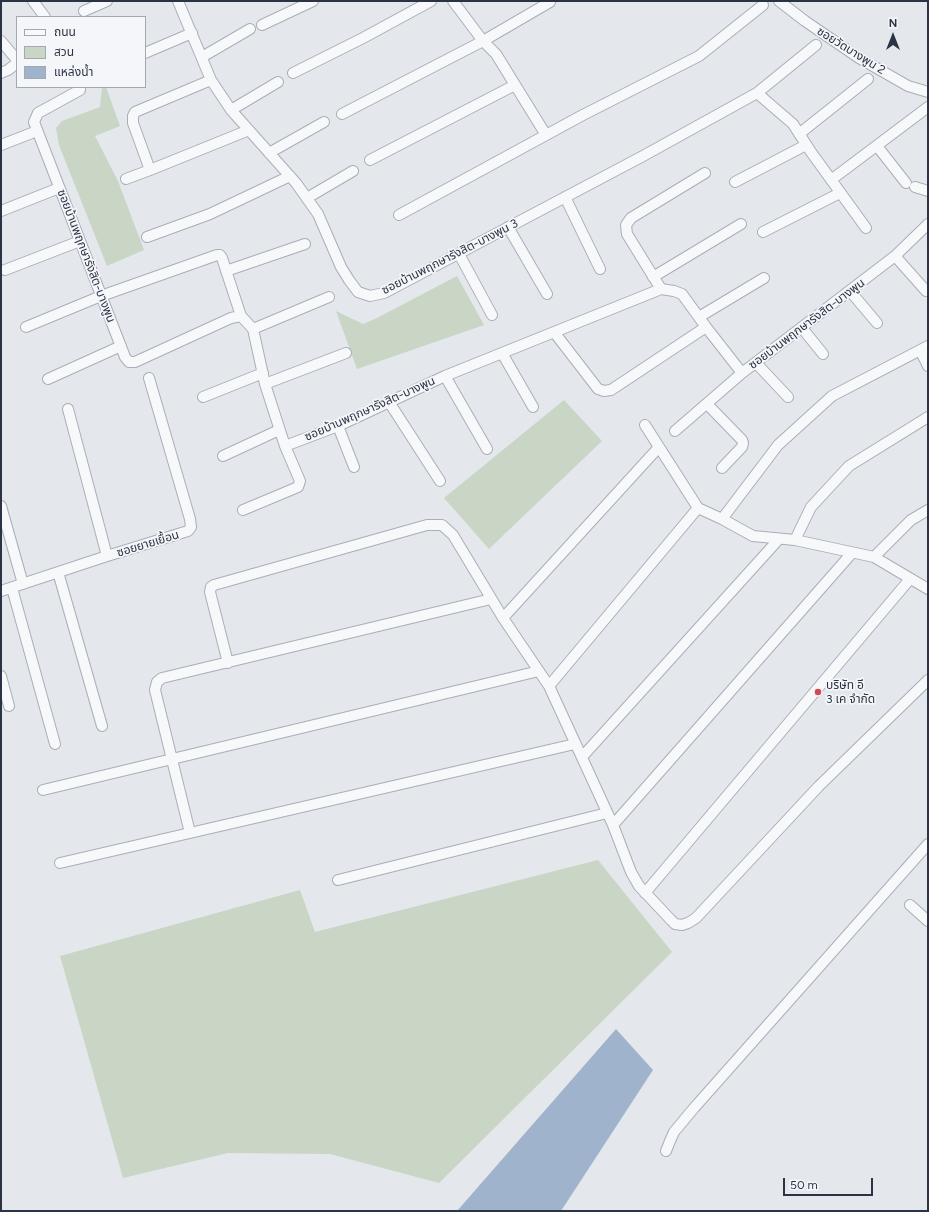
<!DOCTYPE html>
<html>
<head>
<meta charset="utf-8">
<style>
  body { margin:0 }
  #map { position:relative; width:929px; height:1212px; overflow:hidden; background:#e4e7ec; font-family:Figtree,"Noto Sans Thai",sans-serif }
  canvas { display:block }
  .frame { position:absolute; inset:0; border:2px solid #2b3445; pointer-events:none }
  .legend { position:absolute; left:16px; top:16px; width:130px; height:72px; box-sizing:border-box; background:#f4f6f9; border:1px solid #a4a8b1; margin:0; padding:5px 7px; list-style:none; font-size:12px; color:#2b3445 }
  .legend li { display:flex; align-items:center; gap:8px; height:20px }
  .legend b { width:20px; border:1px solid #a4a8b1 }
  .north { position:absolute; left:873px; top:16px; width:40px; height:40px; -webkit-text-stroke:3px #f4f6f9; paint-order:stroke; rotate:0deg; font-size:11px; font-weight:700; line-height:16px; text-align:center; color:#2b3445 }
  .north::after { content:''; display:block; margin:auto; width:14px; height:18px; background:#2b3445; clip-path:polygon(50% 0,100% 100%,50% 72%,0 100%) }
  .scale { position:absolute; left:783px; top:1178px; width:90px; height:18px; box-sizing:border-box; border:2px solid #2b3445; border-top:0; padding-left:5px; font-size:12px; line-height:14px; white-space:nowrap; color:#2b3445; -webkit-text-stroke:3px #f4f6f9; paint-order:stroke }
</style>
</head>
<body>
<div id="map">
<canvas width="929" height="1212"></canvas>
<div class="frame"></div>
<ul class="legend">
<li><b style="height:5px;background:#f7f8fa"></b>ถนน</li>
<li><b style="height:11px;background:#c9d6c5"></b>สวน</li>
<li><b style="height:11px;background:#9fb4cc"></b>แหล่งน้ำ</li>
</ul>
<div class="north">N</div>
<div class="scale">50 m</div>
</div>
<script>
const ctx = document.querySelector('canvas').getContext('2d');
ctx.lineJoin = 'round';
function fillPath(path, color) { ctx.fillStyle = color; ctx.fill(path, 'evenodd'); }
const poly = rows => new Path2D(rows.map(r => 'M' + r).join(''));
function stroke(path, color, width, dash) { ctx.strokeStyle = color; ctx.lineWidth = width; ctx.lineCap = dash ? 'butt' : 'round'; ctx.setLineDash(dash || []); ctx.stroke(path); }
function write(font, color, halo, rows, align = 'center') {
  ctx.font = font + ' Figtree,"Noto Sans Thai",sans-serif'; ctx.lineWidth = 3.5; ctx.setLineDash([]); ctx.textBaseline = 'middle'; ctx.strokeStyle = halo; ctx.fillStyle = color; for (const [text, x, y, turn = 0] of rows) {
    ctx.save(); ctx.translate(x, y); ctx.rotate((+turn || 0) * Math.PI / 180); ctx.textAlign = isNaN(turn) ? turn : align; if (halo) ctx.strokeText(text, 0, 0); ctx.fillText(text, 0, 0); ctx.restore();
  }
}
fillPath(poly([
  [102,87,106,87,120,126,95,136,118,181,144,250,107,266,59,145,56,128,62,121,100,107],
  [457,276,484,325,357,369,336,311,363,324,377,318],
  [564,400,602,441,489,549,444,498],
  [598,860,672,952,439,1183,330,1154,228,1153,123,1178,60,956,300,890,315,932]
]), '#c9d6c5');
fillPath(poly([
  [616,1029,653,1070,561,1211,457,1211]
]), '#9fb4cc');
const street = poly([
  [33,1,45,17],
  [178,1,211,80,231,110,296,183,318,214,341,267,349,280,358,292,370,296,384,293,643,156,757,93,816,45],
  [453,1,483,41,496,54,546,135],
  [779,1,805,21,859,58,908,86,928,92],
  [84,11,107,1],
  [262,25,313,1],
  [1,41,17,60],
  [145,53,192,33],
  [202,57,250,29],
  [1,73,8,70,17,63],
  [293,73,363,38,431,1],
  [211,80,135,112,133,116,133,123,150,170,249,130],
  [80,87,80,90,38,113,34,122,125,357,129,362,135,362,231,318,241,316,253,329,265,384,285,446,338,426,445,376,661,289,674,291,682,294,706,327,742,373,895,256,928,224],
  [757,93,793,124,811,152,866,228],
  [231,110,278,82],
  [342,114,483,41,550,2],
  [799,134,868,79],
  [1,145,37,131],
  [877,146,906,183],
  [269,153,324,122],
  [370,160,515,85],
  [126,179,150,170],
  [831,180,928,107],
  [735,182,806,145],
  [915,187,928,191],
  [565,197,600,269],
  [307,198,353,171],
  [1,211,59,188],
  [399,215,581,116,699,56,763,5],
  [508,227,547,294],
  [763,232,840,193],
  [147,237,210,214,290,176],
  [459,254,492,315],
  [895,256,926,291],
  [5,270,80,241],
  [226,271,305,244],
  [653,277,741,224],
  [661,289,627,234,626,225,631,218,705,173],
  [850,291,877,323],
  [699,317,764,278],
  [26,327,101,296,217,255,220,255,222,258,241,316],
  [802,328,823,354],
  [253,329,329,297],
  [554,332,598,389,604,391,611,390,706,327],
  [920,350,928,366],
  [502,353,533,407],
  [756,363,788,397],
  [445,376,487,449],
  [48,379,121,346],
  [265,384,346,353],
  [203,397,263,373],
  [389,402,440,481],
  [707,404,742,440,743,443,742,447,722,468],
  [68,409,107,556],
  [645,425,698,508,722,519,753,536,795,540,874,557,928,589],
  [338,426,354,467],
  [675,431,742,373],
  [223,456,279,430],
  [1,506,23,584],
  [243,510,298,487,300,481,285,446],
  [722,519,778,445,832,396,928,346],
  [795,540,811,507,849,466,928,417],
  [874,557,911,520,928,510],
  [58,572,102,726],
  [12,588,55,744],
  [1,591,107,556,188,531,191,527,190,519,149,378],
  [503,618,659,447],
  [228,663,210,592,211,587,214,585,427,525,442,525,453,535,503,618,549,686,613,825,631,872,639,886,671,920,675,924,682,925,688,923,696,918,819,786,928,680],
  [1,676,9,706],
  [549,686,698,508],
  [582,757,779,539],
  [43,790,539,671],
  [613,825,852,553],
  [190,833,155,690,157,682,162,678,491,599],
  [60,863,575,744],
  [338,880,607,813],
  [645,893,910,579],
  [910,905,928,921],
  [666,1151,670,1141,674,1132,694,1108,928,844]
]);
stroke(street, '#a9aeb7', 12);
stroke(street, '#f7f8fa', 10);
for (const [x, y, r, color] of [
  [818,692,4,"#d1495b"]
]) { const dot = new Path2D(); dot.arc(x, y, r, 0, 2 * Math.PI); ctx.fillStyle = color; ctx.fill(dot); stroke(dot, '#f4f6f9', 1.5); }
write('12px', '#2b3445', '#f4f6f9', [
  ["ซอยวัดบางพูน 2",851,51,32],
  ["ซอยบ้านพฤกษารังสิต-บางพูน",86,256,69],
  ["ซอยบ้านพฤกษารังสิต-บางพูน 3",450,257,-27],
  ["ซอยบ้านพฤกษารังสิต-บางพูน",807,324,-37],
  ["ซอยบ้านพฤกษารังสิต-บางพูน",370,409,-24],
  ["ซอยยายเยื้อน",148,544,-17]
]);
write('12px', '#2b3445', '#f4f6f9', [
  ["บริษัท อี",826,685],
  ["3 เค จำกัด",826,699]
], 'left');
</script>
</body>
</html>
